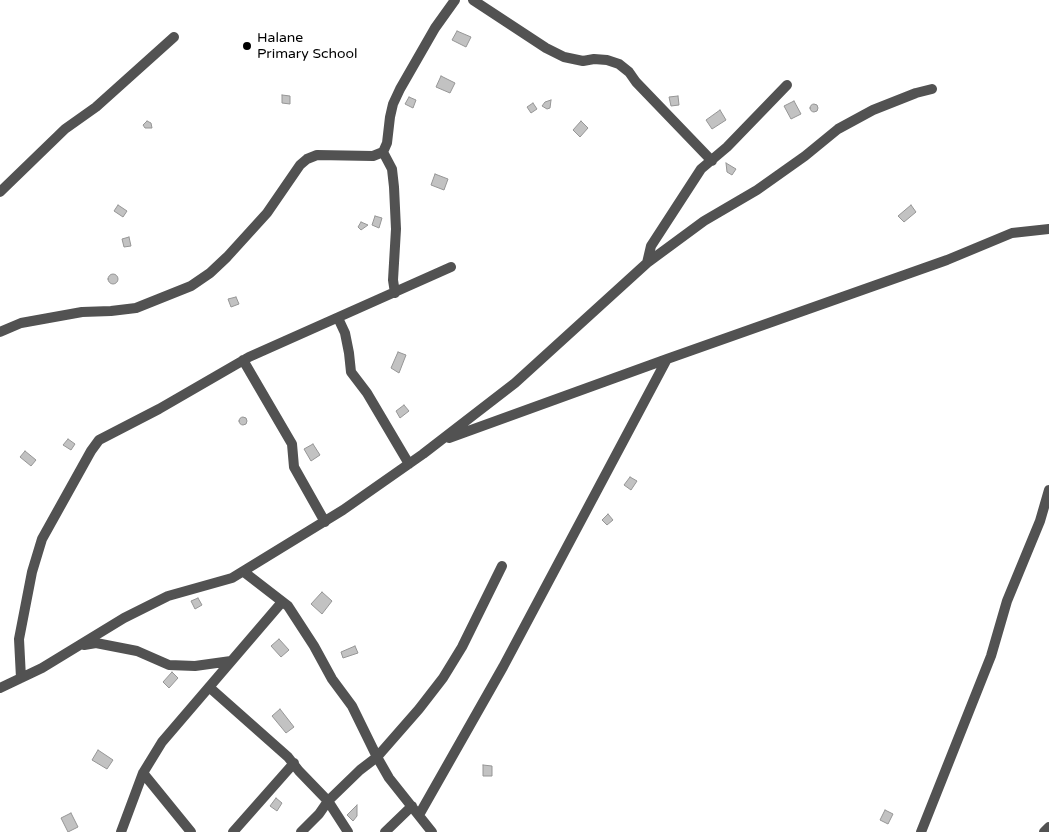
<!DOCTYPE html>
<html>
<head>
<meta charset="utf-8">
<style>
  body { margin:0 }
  canvas { display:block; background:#fff }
</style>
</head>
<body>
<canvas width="1049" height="832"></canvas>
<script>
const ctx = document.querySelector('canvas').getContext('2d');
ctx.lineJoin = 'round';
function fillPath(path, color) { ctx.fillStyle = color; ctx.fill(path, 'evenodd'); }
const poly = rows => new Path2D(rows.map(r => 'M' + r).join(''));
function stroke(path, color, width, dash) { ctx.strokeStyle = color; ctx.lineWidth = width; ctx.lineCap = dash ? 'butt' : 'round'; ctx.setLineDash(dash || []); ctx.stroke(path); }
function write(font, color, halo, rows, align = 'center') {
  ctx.font = font + ' "Varela Round",sans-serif'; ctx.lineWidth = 4; ctx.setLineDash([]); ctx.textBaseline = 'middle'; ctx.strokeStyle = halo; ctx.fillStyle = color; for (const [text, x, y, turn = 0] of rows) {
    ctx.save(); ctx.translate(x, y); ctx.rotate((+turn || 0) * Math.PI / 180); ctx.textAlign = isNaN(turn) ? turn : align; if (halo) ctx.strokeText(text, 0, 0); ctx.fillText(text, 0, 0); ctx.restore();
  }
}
const building = poly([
  [457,31,471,37,466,47,452,40,457,31],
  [441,76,455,83,450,93,436,87,441,76],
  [282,95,290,96,290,104,282,103,282,95],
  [678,96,679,105,671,106,669,97,678,96],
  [409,97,416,100,413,108,405,104,409,97],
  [551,100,550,108,547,109,542,106,545,102,551,100],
  [794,101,801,114,791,119,784,106,794,101],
  [533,103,537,109,531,113,527,107,533,103],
  '810 108a4 4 0 1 1 8 0a4 4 0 1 1-8 0Z',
  [720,110,726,120,712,129,706,120,720,110],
  [147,121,151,123,152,128,145,128,143,125,147,121],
  [581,121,588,128,580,137,573,130,581,121],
  [726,163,736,169,732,175,727,172,726,163],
  [435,174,448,179,444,190,431,185,435,174],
  [118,205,127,211,123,217,114,211,118,205],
  [911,205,916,212,904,222,898,216,911,205],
  [375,216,382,218,379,228,372,225,375,216],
  [361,222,368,225,361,230,358,227,361,222],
  [129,237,131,246,124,247,122,239,129,237],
  '108 279a5 5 0 1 1 10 0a5 5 0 1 1-10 0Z',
  [236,297,239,304,231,307,228,299,236,297],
  [398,352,406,355,399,373,391,368,398,352],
  [404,405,409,411,400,418,396,411,404,405],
  '239 421a4 4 0 1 1 8 0a4 4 0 1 1-8 0Z',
  [68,439,75,444,71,450,63,445,68,439],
  [313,444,320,455,311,461,304,449,313,444],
  [25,451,36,460,31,466,20,457,25,451],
  [630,477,637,481,631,490,624,485,630,477],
  [608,514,613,520,607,525,602,520,608,514],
  [322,592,332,601,322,614,311,604,322,592],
  [198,598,202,605,195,609,191,601,198,598],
  [279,639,289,650,281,657,271,646,279,639],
  [355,646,358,653,343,658,341,652,355,646],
  [172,672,178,678,169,688,163,682,172,672],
  [280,709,294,727,286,733,272,716,280,709],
  [98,750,113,760,107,769,92,760,98,750],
  [483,765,492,766,492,776,483,776,483,765],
  [276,798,282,803,277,811,270,806,276,798],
  [357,805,357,816,353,821,347,815,357,805],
  [885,810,893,814,888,824,880,820,885,810],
  [71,813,78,827,68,832,61,818,71,813]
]);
fillPath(building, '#c2c2c2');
stroke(building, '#969696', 1);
stroke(poly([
  [473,0,546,48,564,57,583,61,594,59,607,60,619,64,629,72,636,82,712,161],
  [383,152,392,169,394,187,396,229,393,280,395,293],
  [0,192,65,129,96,107,174,37],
  [647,263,651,246,701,169,727,147,787,85],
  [338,318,345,333,349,353,351,372,367,393,409,464],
  [0,332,21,323,82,312,111,311,136,308,191,286,210,273,227,257,267,213,300,165,307,159,317,155,373,156,383,152,387,143,390,117,393,104,400,89,435,28,455,0],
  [243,360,292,444,294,467,325,522],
  [449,438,667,359,947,260,1012,233,1049,229],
  [244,572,288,606,314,646,332,679,352,706,377,757,389,778,432,832],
  [84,645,96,643,137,651,169,665,195,666,231,661],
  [21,678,19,639,32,572,42,539,91,451,99,440,159,409,249,357,451,267],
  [209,687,288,757,299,771,328,801,348,832],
  [0,688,42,668,124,618,168,596,232,578,343,510,423,454,515,383,647,263,704,221,757,190,805,156,838,129,873,110,916,93,932,89],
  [143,773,191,832],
  [419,815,503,667,667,359],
  [121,832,143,773,162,742,282,602],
  [233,832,294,763],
  [301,832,319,814,328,801,360,770,377,757,419,709,443,678,462,647,502,566],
  [385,832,412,806],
  [921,832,991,656,1007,601,1040,521,1049,490],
  [1044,832,1049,827]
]), '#525252', 10);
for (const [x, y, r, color] of [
  [247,46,5,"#000"]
]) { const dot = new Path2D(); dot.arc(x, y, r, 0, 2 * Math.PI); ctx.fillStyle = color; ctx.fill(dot); stroke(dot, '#fff', 2); }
write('14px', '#000', '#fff', [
  ["Halane",257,38],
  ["Primary School",257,54]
], 'left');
</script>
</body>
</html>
